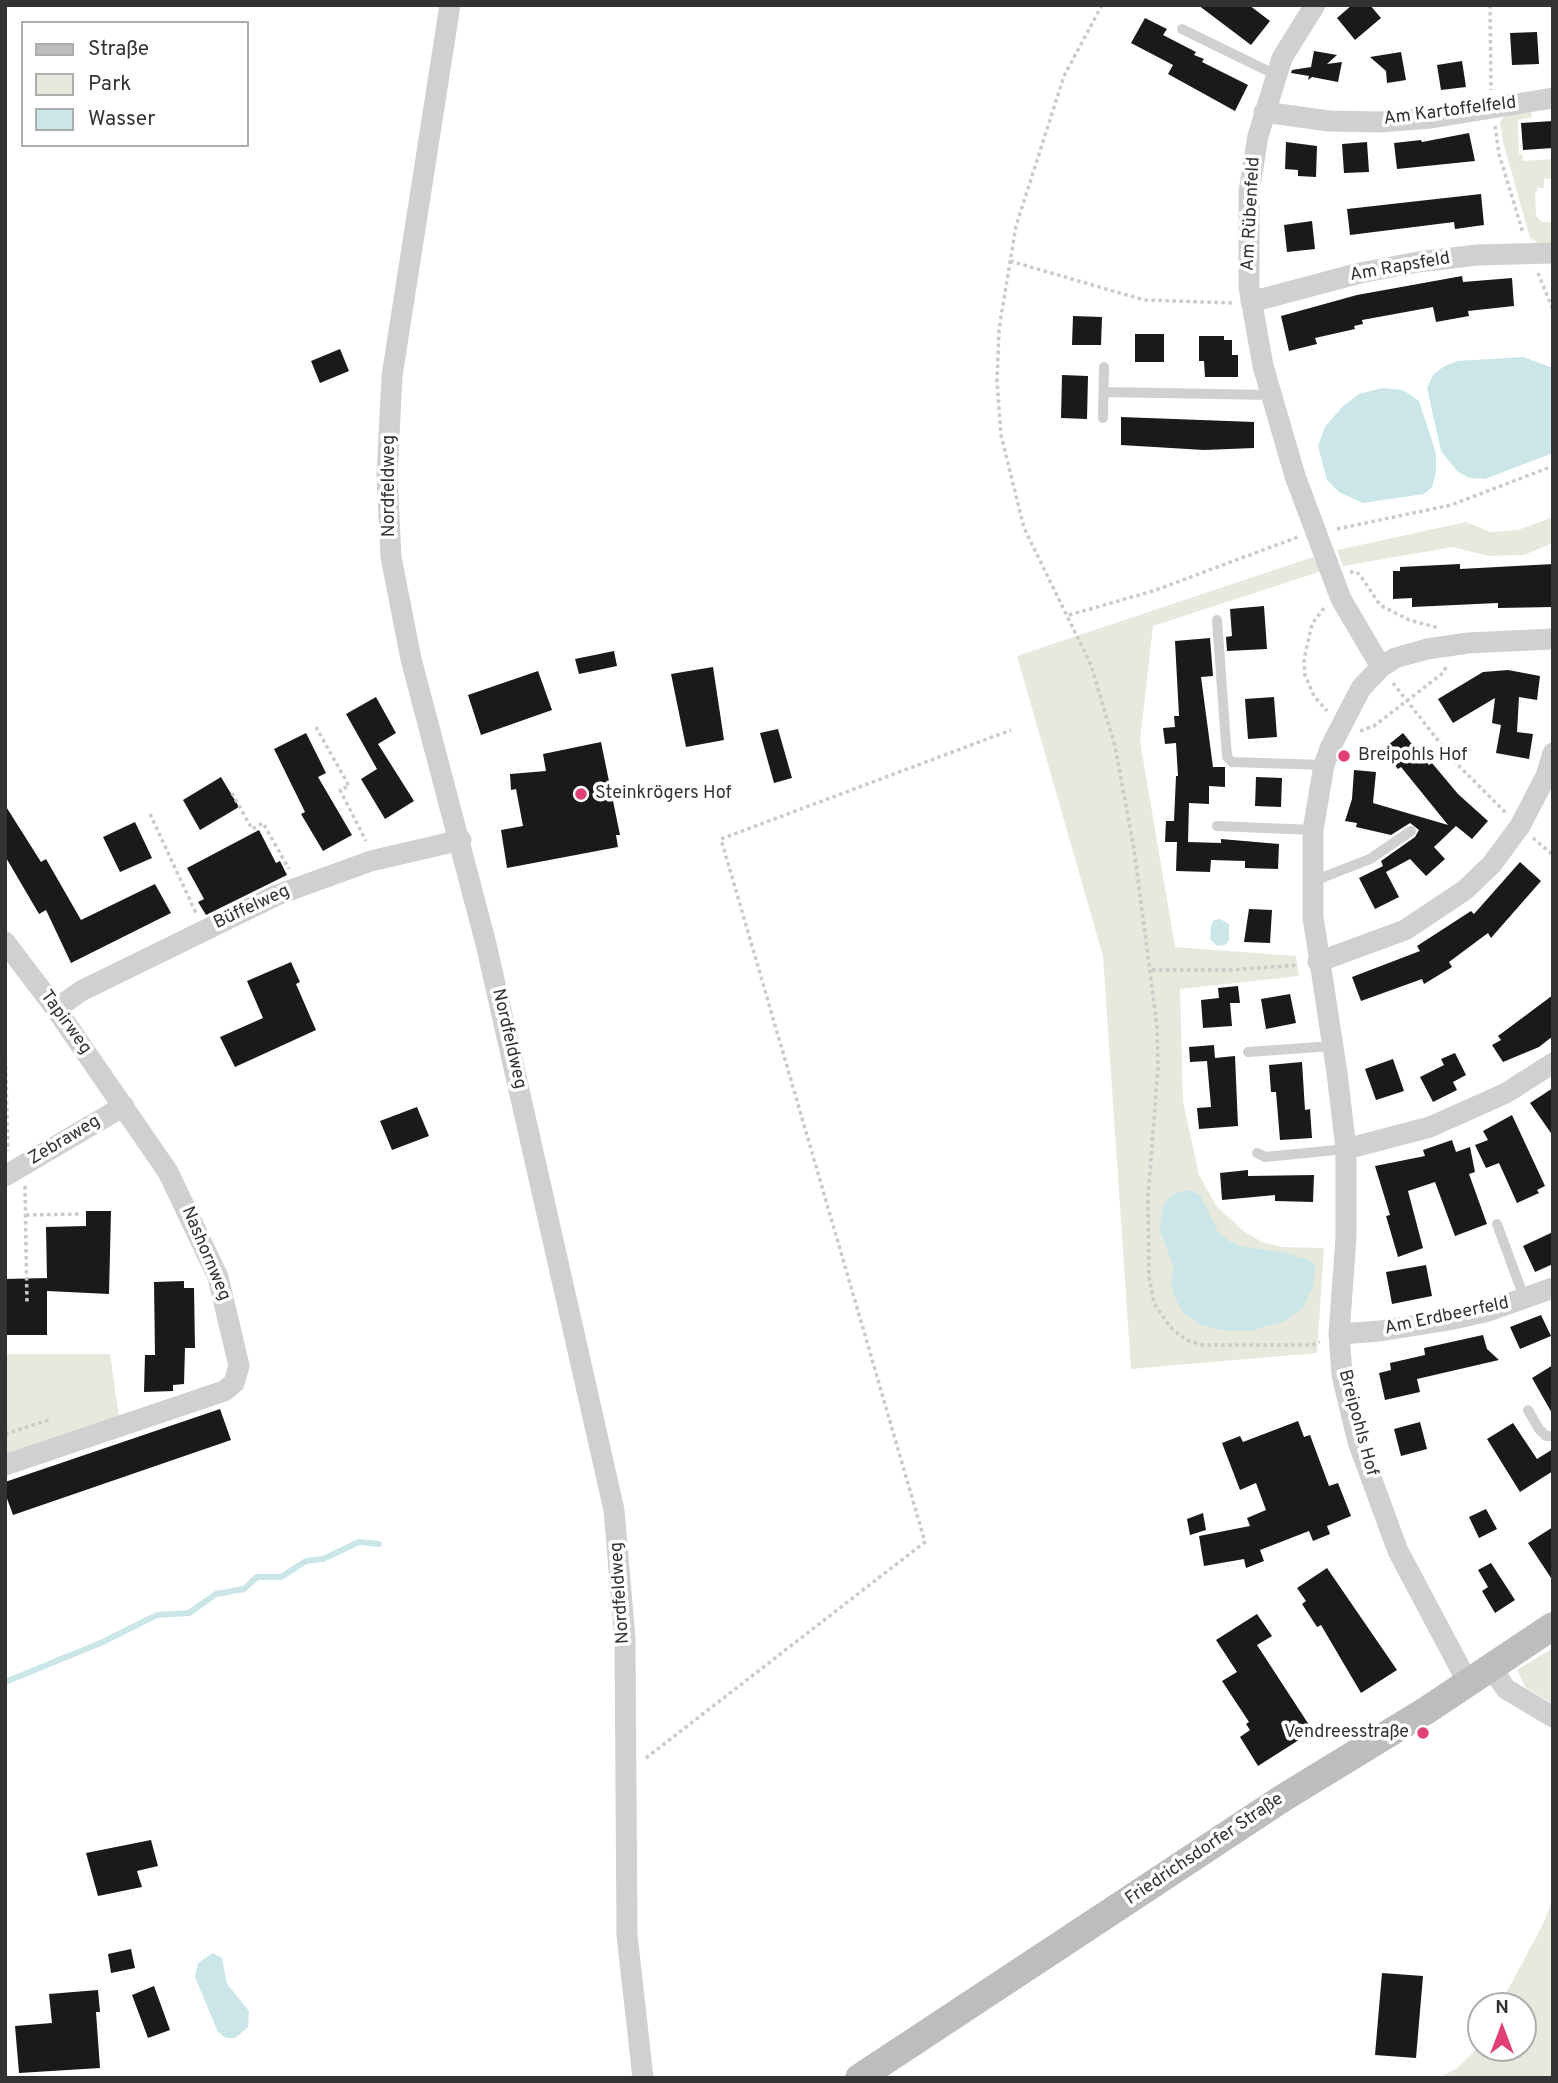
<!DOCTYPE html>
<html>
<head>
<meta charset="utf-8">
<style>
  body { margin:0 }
  #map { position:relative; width:1558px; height:2083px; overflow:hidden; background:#fff; font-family:Overpass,sans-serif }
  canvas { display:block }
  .frame { position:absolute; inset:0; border:7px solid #333; pointer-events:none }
  .legend { position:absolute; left:21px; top:21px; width:228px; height:126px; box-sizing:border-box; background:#fff; border:2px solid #adadad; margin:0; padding:9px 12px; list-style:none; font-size:21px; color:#333 }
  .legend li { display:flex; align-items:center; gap:14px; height:35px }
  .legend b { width:35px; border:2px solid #adadad }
  .north { position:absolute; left:1467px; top:1992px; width:70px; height:70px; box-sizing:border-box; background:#fff; border:2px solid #adadad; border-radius:50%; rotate:0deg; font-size:19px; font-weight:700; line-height:28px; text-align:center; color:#333 }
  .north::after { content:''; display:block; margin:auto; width:24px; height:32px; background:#e03f78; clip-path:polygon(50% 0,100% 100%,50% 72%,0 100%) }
</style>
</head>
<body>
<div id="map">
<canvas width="1558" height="2083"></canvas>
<div class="frame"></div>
<ul class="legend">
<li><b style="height:9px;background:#bdbdbd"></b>Straße</li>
<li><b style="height:19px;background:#e7e9dc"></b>Park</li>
<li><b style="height:19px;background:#cae6e9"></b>Wasser</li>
</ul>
<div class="north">N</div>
</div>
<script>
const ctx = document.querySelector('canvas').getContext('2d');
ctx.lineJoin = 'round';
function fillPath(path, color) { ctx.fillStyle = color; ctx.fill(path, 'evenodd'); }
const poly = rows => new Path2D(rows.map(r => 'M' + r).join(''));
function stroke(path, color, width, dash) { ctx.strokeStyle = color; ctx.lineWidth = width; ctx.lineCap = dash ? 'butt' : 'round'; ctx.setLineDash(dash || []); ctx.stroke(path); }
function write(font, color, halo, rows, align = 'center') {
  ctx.font = font + ' Overpass,sans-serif'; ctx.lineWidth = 7; ctx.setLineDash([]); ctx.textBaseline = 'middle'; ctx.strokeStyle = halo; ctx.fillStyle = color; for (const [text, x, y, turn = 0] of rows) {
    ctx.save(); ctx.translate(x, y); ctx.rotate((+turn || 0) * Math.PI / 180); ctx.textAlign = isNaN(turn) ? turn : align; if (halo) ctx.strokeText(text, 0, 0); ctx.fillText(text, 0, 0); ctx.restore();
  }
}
fillPath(poly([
  [1531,111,1532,117,1518,120,1519,154,1522,154,1523,161,1553,159,1553,178,1544,179,1544,188,1538,188,1535,195,1536,216,1542,222,1553,222,1553,245,1540,244,1530,238,1503,142,1500,122,1505,115],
  [1553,517,1553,543,1524,555,1488,556,1453,547,1343,566,1337,550,1466,522,1490,532,1518,530],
  [1316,556,1322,571,1153,626,1140,741,1175,947,1296,956,1299,976,1180,989,1183,1101,1199,1175,1217,1207,1245,1232,1262,1242,1282,1247,1324,1248,1317,1353,1131,1369,1103,956,1017,656],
  [5,1354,110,1354,119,1417,5,1455],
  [1553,1648,1553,1704,1526,1688,1517,1670],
  [1553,1899,1553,2078,1438,2078,1457,2068,1474,2052,1481,2038,1481,2048,1523,2048,1523,2006,1499,2006,1542,1926]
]), '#e7e9dc');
fillPath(poly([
  [1523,357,1553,368,1553,453,1485,479,1469,478,1457,471,1441,451,1427,388,1433,375,1443,367,1457,361],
  [1382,388,1403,390,1419,401,1436,453,1436,472,1432,487,1424,494,1363,503,1339,492,1327,480,1318,446,1325,427,1343,406,1359,394],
  [1220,919,1229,924,1229,940,1225,945,1217,946,1210,939,1211,926,1214,920],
  [1190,1190,1200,1195,1218,1232,1229,1241,1243,1247,1281,1252,1309,1260,1315,1267,1313,1286,1303,1307,1285,1321,1250,1331,1221,1330,1199,1324,1184,1313,1175,1298,1171,1283,1174,1268,1160,1231,1161,1217,1165,1202,1176,1193],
  [213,1953,222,1958,227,1984,249,2011,248,2027,235,2038,226,2038,218,2032,195,1977,198,1963]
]), '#cae6e9');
stroke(poly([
  [5,1682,103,1642,157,1615,189,1613,216,1594,244,1589,257,1577,281,1577,306,1561,323,1559,359,1542,379,1544]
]), '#cae6e9', 6);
fillPath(poly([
  [1198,5,1249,5,1270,21,1251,45],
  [1352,5,1370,5,1381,18,1355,40,1337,18],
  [1145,18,1167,29,1163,35,1196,52,1194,55,1204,59,1202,62,1248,85,1235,111,1168,74,1173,65,1131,43],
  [1537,32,1539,64,1512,65,1510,33],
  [1314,51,1337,55,1327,64,1342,62,1338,82,1312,77,1308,80,1309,76,1291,73,1292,70,1311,67],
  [1401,52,1406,80,1387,83,1386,71,1370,57],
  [1462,61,1466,87,1441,90,1437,65],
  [1553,121,1553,148,1523,150,1521,123],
  [1469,133,1475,161,1397,169,1394,143,1421,140,1422,142],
  [1286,142,1317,146,1316,177,1298,176,1298,170,1285,169],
  [1367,142,1369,172,1344,173,1342,144],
  [1481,194,1484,225,1455,229,1454,222,1350,235,1347,209],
  [1312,221,1315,249,1287,252,1284,225],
  [1462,276,1463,282,1512,278,1514,306,1468,311,1469,316,1436,322,1433,307,1362,320,1363,324,1354,326,1355,329,1315,338,1317,344,1289,351,1281,316,1357,295],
  [1073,316,1102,317,1101,345,1072,345],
  [1135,334,1164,334,1164,362,1135,362],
  [1199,336,1224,336,1224,340,1232,340,1232,355,1238,355,1238,377,1205,377,1204,361,1199,361],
  [340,349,349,371,320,383,311,361],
  [1062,375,1088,376,1087,419,1061,418],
  [1121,417,1254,422,1254,448,1204,450,1121,445],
  [1460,564,1460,569,1553,564,1553,607,1498,608,1498,603,1412,607,1412,598,1393,599,1393,571,1400,571,1400,567],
  [1264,606,1267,649,1227,651,1226,637,1232,636,1230,609],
  [1210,638,1213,676,1201,677,1213,767,1225,767,1225,787,1209,786,1209,804,1189,803,1188,842,1221,843,1221,839,1279,844,1278,869,1245,868,1245,861,1211,860,1210,872,1176,871,1177,842,1165,842,1166,821,1174,821,1176,776,1178,776,1176,743,1165,744,1163,728,1175,727,1174,716,1179,716,1175,641],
  [614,651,617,666,579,674,575,659],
  [713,667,724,740,686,747,671,674],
  [1508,670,1540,676,1537,700,1519,697,1517,732,1533,734,1529,759,1496,753,1501,725,1492,723,1495,698,1453,723,1438,699,1483,672],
  [538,671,552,710,481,735,468,695],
  [376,697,396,733,378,744,414,801,385,819,361,779,377,769,346,714],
  [1274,697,1277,737,1248,739,1245,699],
  [778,729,792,778,774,783,760,733],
  [306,733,326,773,318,777,352,835,323,851,301,814,305,812,274,749],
  [1403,733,1429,765,1432,763,1458,794,1488,821,1472,839,1456,826,1434,847,1445,859,1426,876,1410,859,1386,872,1399,897,1375,909,1359,878,1383,866,1381,861,1415,837,1419,830,1410,823,1391,835,1356,827,1357,823,1345,821,1352,799,1354,770,1376,772,1373,803,1448,825,1401,767,1398,769,1382,750],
  [601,742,620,835,616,835,618,847,507,868,501,830,523,826,516,789,511,790,510,774,546,771,543,754],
  [221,777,239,807,200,830,183,800],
  [1256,777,1282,778,1281,807,1255,806],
  [5,805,41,862,46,859,81,920,155,884,171,913,71,963,46,910,39,914,5,856],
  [135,822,152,858,120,872,103,837],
  [259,830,276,863,280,861,287,875,206,915,198,902,204,899,187,868],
  [1520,862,1541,881,1491,938,1488,933,1449,962,1452,967,1424,984,1422,979,1361,1001,1352,977,1420,951,1417,946,1471,911,1474,914],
  [1249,909,1272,910,1270,943,1244,942],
  [291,962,300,982,296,984,316,1030,235,1067,220,1037,263,1018,247,981],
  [1238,986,1240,1003,1230,1003,1232,1026,1203,1028,1201,1000,1219,998,1218,988],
  [1290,994,1296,1023,1266,1029,1261,999],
  [1553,995,1553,1036,1539,1047,1503,1062,1492,1045,1501,1040,1498,1036],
  [1214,1045,1215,1058,1235,1056,1238,1126,1199,1129,1197,1108,1211,1107,1207,1061,1190,1062,1189,1047],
  [1455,1053,1466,1075,1453,1082,1457,1090,1433,1102,1420,1077,1444,1065,1441,1059],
  [1393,1059,1404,1091,1376,1100,1365,1069],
  [1302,1062,1305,1110,1310,1109,1312,1138,1280,1140,1276,1092,1271,1092,1269,1065],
  [1553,1088,1553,1136,1530,1103],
  [417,1107,429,1136,392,1150,380,1121],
  [1512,1115,1545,1186,1537,1190,1539,1193,1517,1203,1499,1163,1486,1168,1475,1145,1488,1140,1483,1131],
  [1452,1140,1456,1152,1470,1147,1475,1172,1469,1174,1487,1224,1455,1236,1435,1182,1408,1191,1423,1248,1398,1257,1386,1216,1390,1215,1375,1166,1425,1156,1423,1150],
  [1248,1170,1248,1176,1314,1175,1313,1202,1275,1201,1275,1195,1222,1200,1220,1173],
  [86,1211,111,1211,109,1294,47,1291,47,1335,5,1335,5,1279,47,1278,46,1227,86,1226],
  [1553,1232,1553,1264,1535,1272,1523,1246],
  [1426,1265,1432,1296,1392,1304,1386,1272],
  [184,1281,184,1288,194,1288,195,1348,185,1348,184,1384,173,1385,173,1391,144,1392,145,1355,155,1355,154,1282],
  [1541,1315,1551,1336,1520,1349,1510,1327],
  [1483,1335,1487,1349,1499,1360,1417,1379,1420,1392,1385,1400,1379,1373,1391,1370,1390,1363,1425,1355,1424,1348],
  [1553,1365,1553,1415,1532,1378],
  [220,1409,231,1440,13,1515,5,1493,5,1482],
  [1298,1421,1304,1437,1310,1435,1329,1486,1338,1483,1351,1516,1327,1526,1330,1534,1313,1541,1309,1531,1260,1550,1264,1561,1246,1568,1244,1559,1204,1566,1199,1536,1250,1526,1247,1518,1266,1510,1256,1483,1240,1490,1222,1443,1240,1436,1243,1442],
  [1420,1422,1427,1449,1401,1456,1394,1429],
  [1513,1423,1537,1459,1553,1449,1553,1471,1520,1492,1487,1439],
  [1486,1509,1497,1529,1479,1538,1469,1517],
  [1203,1513,1206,1530,1190,1535,1187,1519],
  [1553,1527,1553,1581,1528,1543],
  [1491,1563,1515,1600,1495,1613,1482,1591,1488,1587,1478,1570],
  [1327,1568,1397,1670,1361,1693,1321,1625,1317,1627,1302,1604,1306,1601,1297,1588],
  [1257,1614,1272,1636,1257,1645,1313,1731,1258,1766,1240,1737,1250,1730,1246,1724,1249,1722,1222,1681,1237,1672,1216,1640],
  [151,1840,158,1866,137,1871,142,1887,98,1896,86,1853],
  [131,1949,135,1968,111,1973,108,1954],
  [1382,1973,1423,1976,1416,2058,1375,2055],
  [154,1986,170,2030,148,2038,132,1995],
  [98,1990,100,2012,96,2012,100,2068,19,2073,15,2026,52,2023,49,1994]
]), '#1a1a1a');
stroke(poly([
  [1102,5,1064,76,1016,226,999,329,997,381,1001,435,1024,528,1091,665,1115,746,1134,849,1157,1026,1158,1068,1148,1197,1149,1277,1154,1303,1170,1327,1186,1340,1203,1345,1312,1345,1320,1342],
  [1490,5,1491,90],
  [1495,126,1499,154,1523,233],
  [1010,261,1144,300,1234,303],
  [1538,273,1553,310],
  [1337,529,1451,505,1553,466],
  [1350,572,1357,572,1362,578,1380,605,1409,620,1439,628],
  [1324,608,1312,624,1304,659,1305,675,1314,696,1327,711],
  [1069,615,1153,591,1298,537],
  [1393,683,1455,762,1507,814],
  [316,727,349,786,340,790,366,841],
  [1360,731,1374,726,1443,673,1447,665],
  [232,793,252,829,263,823,289,869],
  [150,814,196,913],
  [1533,838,1553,855],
  [1152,970,1228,970,1298,965],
  [5,1045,8,1151],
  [25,1186,27,1304],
  [26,1215,79,1214],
  [5,1434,49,1420],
  [646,1758,925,1542,721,839,1011,730]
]), '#cacaca', 3.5, [3.5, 3.5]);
stroke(poly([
  [1182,29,1276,75],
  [1106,392,1271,395],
  [1103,418,1104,367],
  [1217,620,1227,757,1232,762,1324,765],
  [1217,826,1313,830],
  [1311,882,1370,859,1411,831],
  [1248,1052,1333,1046],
  [1257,1153,1265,1157,1346,1149],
  [1497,1224,1525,1300],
  [1528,1410,1539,1429,1546,1436,1553,1436]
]), '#d0d0d0', 10);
stroke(poly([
  [450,5,392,376,387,476,391,557,411,659,486,944,614,1510,625,1640,627,1935,643,2078],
  [1315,5,1282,58,1258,136,1249,192,1249,287,1263,366,1295,476,1341,599,1381,667],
  [1264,112,1329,121,1380,122,1431,118,1553,98],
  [1251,302,1360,273,1418,262,1477,255,1553,253],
  [5,942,56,1009,168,1172,218,1277,239,1366,234,1383,224,1391,5,1465],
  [1318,962,1405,930,1465,890,1492,864,1520,826,1546,776,1553,753],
  [56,1009,81,991,277,895,371,861,461,840],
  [1346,1149,1430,1127,1506,1093,1553,1063],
  [5,1176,124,1106],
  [1339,1334,1380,1331,1449,1320,1485,1312,1553,1288],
  [1490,1666,1506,1689,1553,1717],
  [1467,1681,1398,1551,1358,1442,1342,1375,1339,1334,1346,1237,1346,1149,1337,1073,1313,917,1313,830,1324,765,1331,746,1361,688,1381,667,1395,658,1427,649,1468,643,1553,639]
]), '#d0d0d0', 21);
stroke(poly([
  [859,2078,1283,1798,1427,1710,1553,1626]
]), '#bdbdbd', 28);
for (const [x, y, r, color] of [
  [1344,756,7,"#e03f78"],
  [581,794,7,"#e03f78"],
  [1423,1733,7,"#e03f78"]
]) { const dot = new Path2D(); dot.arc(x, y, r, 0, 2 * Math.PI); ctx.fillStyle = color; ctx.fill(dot); stroke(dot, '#fff', 2.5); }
write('18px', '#333', '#fff', [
  ["Am Kartoffelfeld",1450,112,-7],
  ["Am Rübenfeld",1252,214,-87],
  ["Am Rapsfeld",1400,268,-10],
  ["Nordfeldweg",390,486,-90],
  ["Büffelweg",252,908,-25],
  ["Tapirweg",65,1023,54],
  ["Nordfeldweg",508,1039,77],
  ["Zebraweg",65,1141,-31],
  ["Nashornweg",205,1254,67],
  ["Am Erdbeerfeld",1447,1317,-12],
  ["Breipohls Hof",1357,1423,75],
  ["Nordfeldweg",621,1593,-94],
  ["Friedrichsdorfer Straße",1205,1850,-34]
]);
write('18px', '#333', '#fff', [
  ["Breipohls Hof",1358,756],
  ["Steinkrögers Hof",595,794],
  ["Vendreesstraße",1409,1733,"right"]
], 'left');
</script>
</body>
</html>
